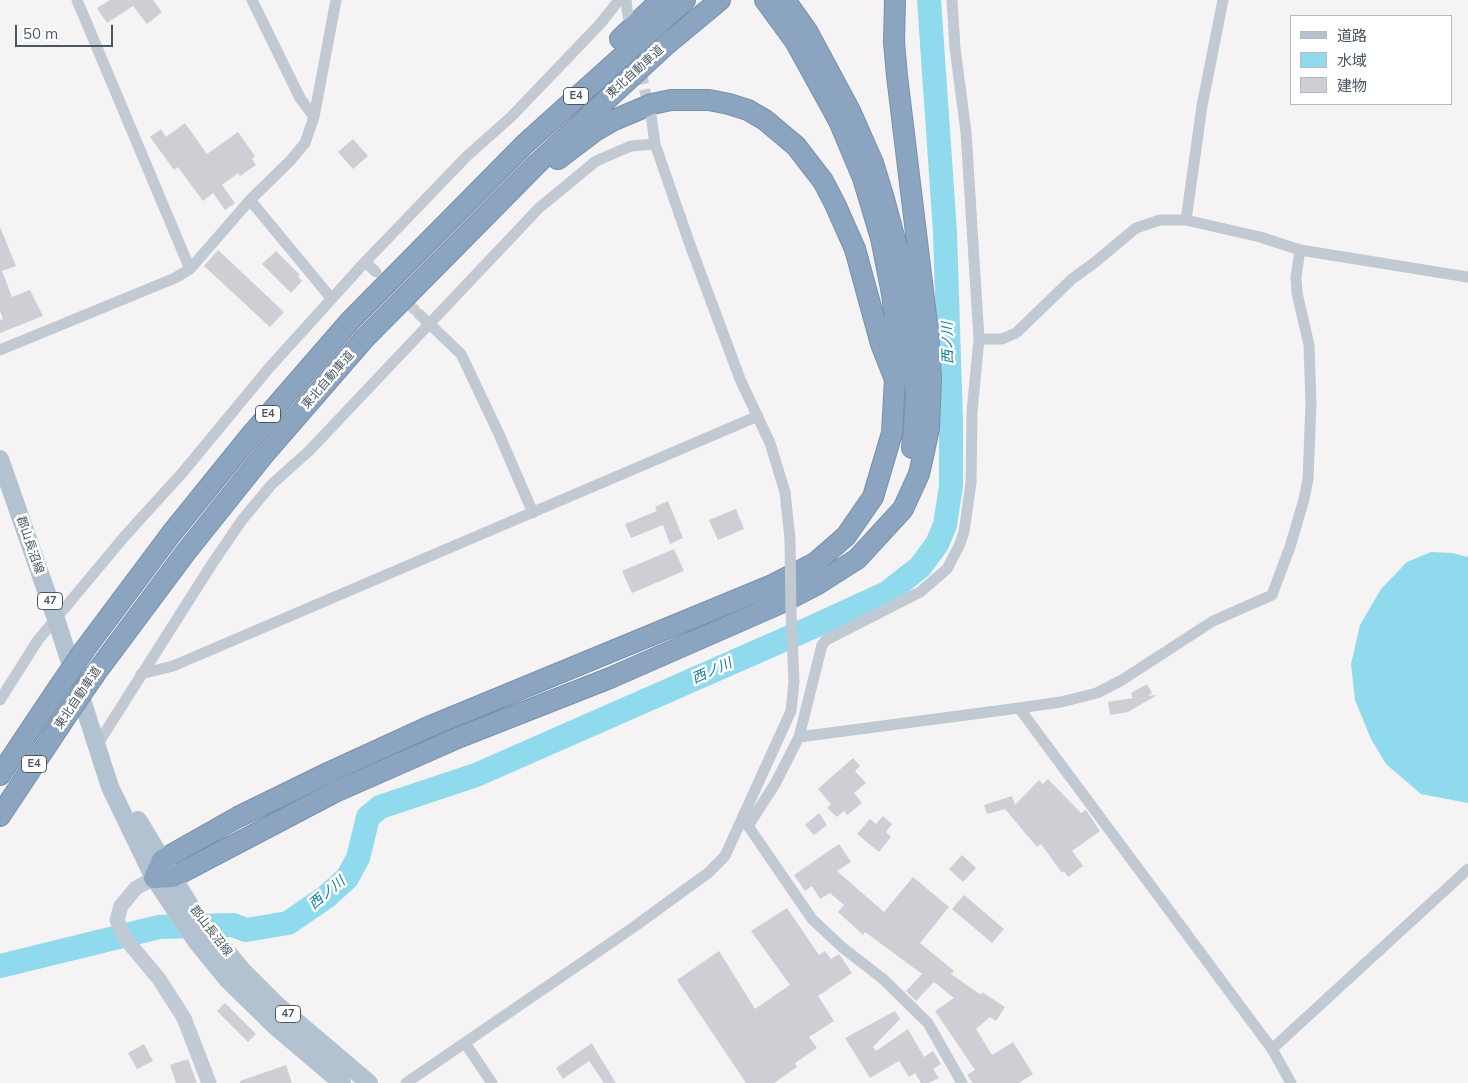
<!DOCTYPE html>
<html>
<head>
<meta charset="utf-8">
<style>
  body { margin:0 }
  #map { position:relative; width:1468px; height:1083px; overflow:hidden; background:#f5f3f3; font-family:Mulish,"Noto Sans JP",sans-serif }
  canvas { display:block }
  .legend { position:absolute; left:1290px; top:15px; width:162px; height:90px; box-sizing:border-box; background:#fff; border:1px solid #b7bbc0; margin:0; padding:6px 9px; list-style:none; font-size:15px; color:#4a5661 }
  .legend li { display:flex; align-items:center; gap:10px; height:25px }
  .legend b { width:25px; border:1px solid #b7bbc0 }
  .scale { position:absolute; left:15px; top:25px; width:98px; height:22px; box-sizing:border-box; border:2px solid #4a5661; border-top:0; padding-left:6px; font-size:15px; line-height:18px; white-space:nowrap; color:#4a5661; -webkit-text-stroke:4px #fff; paint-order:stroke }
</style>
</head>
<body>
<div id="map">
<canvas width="1468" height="1083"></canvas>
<ul class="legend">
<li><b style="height:6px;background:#b3c2d1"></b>道路</li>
<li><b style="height:14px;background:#90daee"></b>水域</li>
<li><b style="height:14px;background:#cdcfd5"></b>建物</li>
</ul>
<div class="scale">50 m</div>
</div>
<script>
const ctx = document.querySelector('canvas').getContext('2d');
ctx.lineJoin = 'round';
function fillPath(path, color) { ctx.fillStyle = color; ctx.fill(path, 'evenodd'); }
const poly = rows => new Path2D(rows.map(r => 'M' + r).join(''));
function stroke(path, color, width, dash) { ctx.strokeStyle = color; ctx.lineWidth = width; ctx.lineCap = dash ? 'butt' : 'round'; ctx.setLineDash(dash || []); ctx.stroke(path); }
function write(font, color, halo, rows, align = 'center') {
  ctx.font = font + ' Mulish,"Noto Sans JP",sans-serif'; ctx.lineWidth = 5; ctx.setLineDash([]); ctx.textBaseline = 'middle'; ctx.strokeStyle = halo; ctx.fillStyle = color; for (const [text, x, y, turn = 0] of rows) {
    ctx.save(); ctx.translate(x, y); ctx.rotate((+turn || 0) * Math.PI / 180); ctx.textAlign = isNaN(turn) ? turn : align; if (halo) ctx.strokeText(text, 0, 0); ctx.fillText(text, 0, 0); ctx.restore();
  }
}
fillPath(poly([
  [1431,552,1452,553,1468,557,1468,803,1421,794,1386,764,1371,739,1355,700,1351,664,1360,625,1381,589,1407,562]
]), '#90daee');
stroke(poly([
  [0,966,159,927,233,925,246,930,288,923,326,897,347,878,358,858,368,817,380,807,476,775,806,630,887,593,920,567,937,544,945,525,951,486,951,421,945,232,929,0]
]), '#90daee', 24);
fillPath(poly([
  [110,0,153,0,162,12,147,24,133,6,107,23,97,8],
  [185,123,207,154,238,132,255,156,252,159,256,165,240,176,238,173,222,185,235,203,225,210,213,193,203,201,178,167,174,170,150,137,161,129,166,137],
  [353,139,368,156,353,169,338,152],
  [0,227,16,266,2,271,12,297,30,290,43,316,0,333,0,320,3,319,0,311],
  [218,250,284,312,270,327,204,266],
  [276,251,300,275,298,277,302,281,291,293,262,264],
  [668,501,683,538,670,544,663,525,631,538,625,524,657,511,655,507],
  [736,509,744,529,718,540,709,520],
  [674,549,684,571,632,593,622,571],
  [1147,684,1152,693,1148,696,1157,695,1128,712,1110,715,1108,702,1133,698,1131,693],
  [853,758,860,766,855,771,866,783,854,793,862,803,847,815,844,811,837,817,827,808,831,804,818,789],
  [1048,779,1081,813,1086,810,1100,831,1072,851,1083,866,1068,877,1064,871,1062,873,1041,844,1037,847,1005,809,987,814,984,805,1012,796,1015,805,1039,780,1043,784],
  [819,813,827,825,814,835,805,825],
  [883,816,892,824,886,832,891,837,879,852,857,834,870,819,876,824],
  [839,844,851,862,837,871,884,912,913,877,949,907,920,943,954,971,951,974,981,995,982,992,1005,1007,996,1021,990,1017,976,1029,992,1055,1013,1042,1033,1074,1019,1083,973,1083,967,1075,975,1070,935,1011,954,998,934,982,916,1001,906,991,922,974,865,932,863,935,838,912,844,905,830,893,820,899,812,886,805,891,794,875],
  [962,855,976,868,963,882,949,869],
  [964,895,1004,929,992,943,952,909],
  [787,908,819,955,825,951,831,959,839,954,852,973,818,996,834,1021,809,1037,817,1048,795,1063,797,1067,774,1083,746,1083,677,980,719,951,755,1009,790,985,751,931],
  [225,1003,256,1034,248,1042,217,1011],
  [895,1011,900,1019,873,1047,876,1051,908,1029,924,1057,933,1051,941,1064,933,1069,939,1078,929,1083,921,1083,915,1073,909,1077,899,1061,870,1078,845,1038],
  [592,1043,598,1054,616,1083,604,1083,589,1061,563,1079,556,1068],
  [144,1044,153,1061,137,1069,128,1053],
  [188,1059,197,1083,176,1083,170,1065],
  [286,1065,292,1083,240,1083,240,1081]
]), '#cdcfd5');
stroke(poly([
  [634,41,649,109],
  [385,280,419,314]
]), '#caccce', 11, [11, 5.5]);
const highway = poly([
  [765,0,795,41,839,121,863,178,881,238,892,294,899,353,895,379,892,433,873,497,846,536,815,563,770,586,426,728,330,772,238,817,162,860,154,878,173,877,335,792,460,737,610,678,781,603,816,585,857,559,903,509,919,474,924,452,929,428,931,378,928,332,897,76,894,42,895,0],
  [785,0,807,31,850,111,873,163,884,199,901,262,912,332,916,401,912,448],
  [620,39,661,0],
  [558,159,595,131,614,120,652,104,671,100,709,100,729,104,748,110,765,120,796,146,823,181,835,204,855,249,881,344,894,377],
  [85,649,171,534,251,435,350,321,525,144,685,0],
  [95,674,186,552,266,452,365,338,537,164,667,44,720,0],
  [0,775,59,687],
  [0,816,69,712]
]);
stroke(highway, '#7690ad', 22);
stroke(poly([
  [77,0,190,269],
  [252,0,300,98,314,117],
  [626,0,628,16],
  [651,115,655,144,689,242,740,379,770,443,785,492],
  [250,200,331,298],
  [1186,220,1202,106,1223,0],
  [365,262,376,272],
  [419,314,461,354,499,434,533,513],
  [979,339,1002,339,1016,333,1072,279,1094,263,1136,228,1160,220,1186,220,1260,237,1300,250,1468,277],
  [0,350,175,278,190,269,250,200,290,161,305,143,314,117,336,0],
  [141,674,173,666,758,416],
  [0,700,38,640,124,537,183,472,269,368,365,262,467,156,511,117,600,24,619,0],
  [1019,708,1272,1049,1291,1083],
  [799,737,1019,708,1061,702,1097,693,1122,680,1213,621,1272,595,1290,547,1304,499,1308,479,1311,404,1309,345,1297,293,1296,277,1300,250],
  [97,745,212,564,242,520,272,484,309,451,539,208,596,161,631,146,655,144],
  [744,820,812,919,843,948,883,979,928,1023,962,1083],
  [748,826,775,784,799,737,822,645,826,640,920,592,947,569,959,546,964,532,971,483,972,412,979,339,966,132,955,48,952,0],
  [465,1043,492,1083],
  [1272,1049,1468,869],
  [406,1083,631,929,708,873,725,856,791,711,794,682,791,612]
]), '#c1cad2', 11);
stroke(poly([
  [154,878,136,888,121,906,117,920,124,937,159,979,184,1018,209,1083]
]), '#c1cbd6', 15);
stroke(poly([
  [0,459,56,619,110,787,154,878,196,941,227,979,277,1028,342,1083],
  [138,820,194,912,242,970,276,1004,369,1083]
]), '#b3c2d1', 18);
stroke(highway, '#8ba5c1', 20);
const highwayBridge = poly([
  [59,687,85,649],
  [69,712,95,674]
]);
stroke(highwayBridge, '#7690ad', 22, []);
stroke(poly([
  [785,492,790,539,791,612]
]), '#c1cad2', 11);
stroke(highwayBridge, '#8ba5c1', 20);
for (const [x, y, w] of [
  [576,96,25],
  [268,414,25],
  [50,601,25],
  [34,764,25],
  [288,1014,25]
]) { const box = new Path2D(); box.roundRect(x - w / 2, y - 8.5, w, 17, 4); ctx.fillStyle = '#fff'; ctx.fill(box); stroke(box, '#4a5661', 1); }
write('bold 11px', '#4a5661', null, [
  ["E4",576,96],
  ["E4",268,414],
  ["47",50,601],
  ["E4",34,764],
  ["47",288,1014]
]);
write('12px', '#4a5661', '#fff', [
  ["東北自動車道",635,72,-42],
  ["東北自動車道",328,380,-49],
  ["郡山長沼線",30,545,71],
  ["東北自動車道",78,698,-56],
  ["郡山長沼線",211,931,52]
]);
write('italic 14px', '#0c7c9b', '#fff', [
  ["西ノ川",948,343,-91],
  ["西ノ川",712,671,-24],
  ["西ノ川",327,893,-40]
]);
</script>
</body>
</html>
